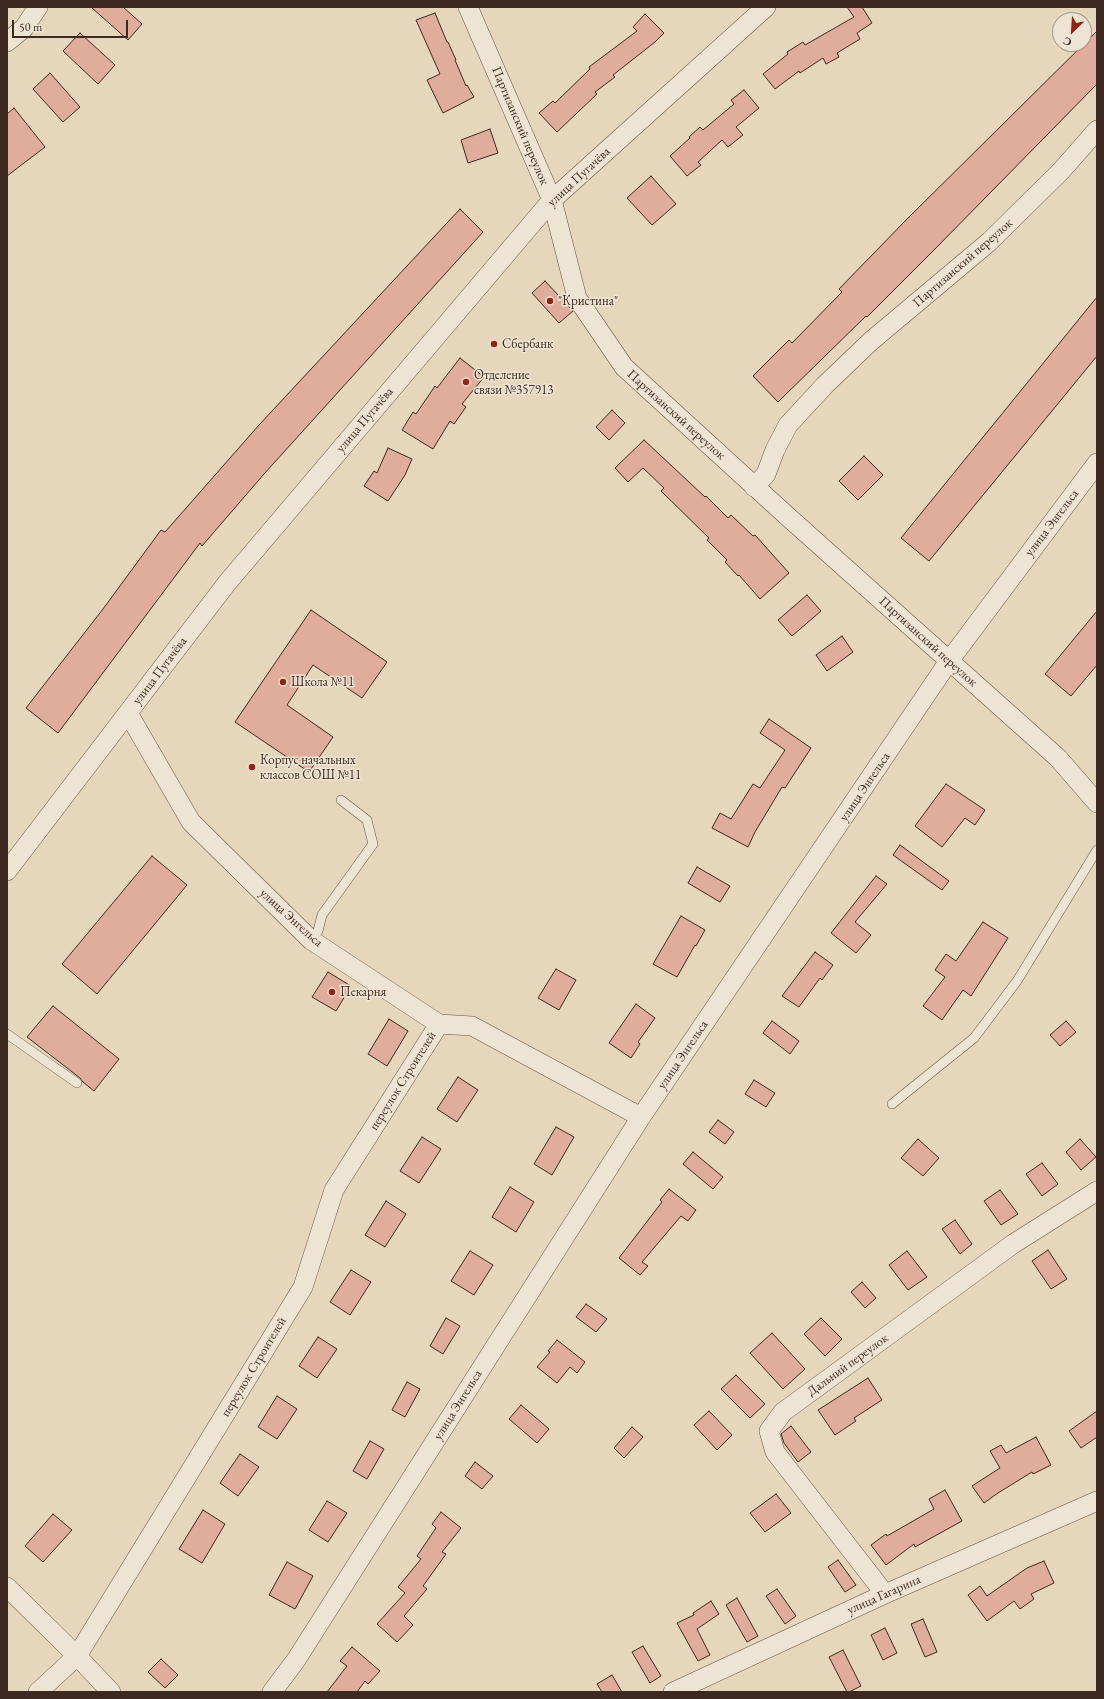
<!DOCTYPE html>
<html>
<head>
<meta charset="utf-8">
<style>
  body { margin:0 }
  #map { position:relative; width:1104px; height:1699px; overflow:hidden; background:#e5d6bc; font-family:"EB Garamond",serif }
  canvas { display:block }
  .frame { position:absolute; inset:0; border:8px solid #3d291f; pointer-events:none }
  .north { position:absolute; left:1052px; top:12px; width:40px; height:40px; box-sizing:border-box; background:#eee4d3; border:1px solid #a7998b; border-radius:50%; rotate:205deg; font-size:11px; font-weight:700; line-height:16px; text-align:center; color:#3d291f }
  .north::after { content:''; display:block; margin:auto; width:14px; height:18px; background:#8f2418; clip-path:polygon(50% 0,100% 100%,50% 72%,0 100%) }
  .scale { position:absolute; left:12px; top:20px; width:116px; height:18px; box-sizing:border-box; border:2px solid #3d291f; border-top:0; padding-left:5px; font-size:12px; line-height:14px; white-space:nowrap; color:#3d291f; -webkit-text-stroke:3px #eee4d3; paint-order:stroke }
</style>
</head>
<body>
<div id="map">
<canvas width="1104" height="1699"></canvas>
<div class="frame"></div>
<div class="north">С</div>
<div class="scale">50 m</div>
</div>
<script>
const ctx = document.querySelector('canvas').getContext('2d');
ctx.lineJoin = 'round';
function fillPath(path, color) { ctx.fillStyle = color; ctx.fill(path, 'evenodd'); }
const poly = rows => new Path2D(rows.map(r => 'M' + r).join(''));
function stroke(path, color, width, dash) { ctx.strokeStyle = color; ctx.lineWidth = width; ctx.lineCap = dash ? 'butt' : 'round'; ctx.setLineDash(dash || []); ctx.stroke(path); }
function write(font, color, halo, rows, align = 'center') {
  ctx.font = font + ' "EB Garamond",serif'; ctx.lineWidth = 3; ctx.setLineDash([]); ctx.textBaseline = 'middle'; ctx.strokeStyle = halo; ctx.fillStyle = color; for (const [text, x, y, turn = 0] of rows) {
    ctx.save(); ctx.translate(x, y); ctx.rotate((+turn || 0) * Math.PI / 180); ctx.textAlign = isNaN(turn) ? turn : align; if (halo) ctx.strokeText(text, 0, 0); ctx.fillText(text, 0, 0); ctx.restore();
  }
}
const building = poly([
  [91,7,123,7,142,24,128,40,91,7],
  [847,7,862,7,872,23,857,33,860,39,837,53,839,57,826,64,823,58,800,73,799,71,775,89,763,74,788,54,787,52,803,42,805,45,854,17,847,7],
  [435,13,447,42,448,42,456,60,455,60,466,86,467,85,474,97,443,113,427,80,440,74,416,20,435,13],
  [645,14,664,33,655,42,613,75,615,77,595,92,597,94,557,132,539,113,553,101,555,103,590,69,589,67,637,31,633,27,645,14],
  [1097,31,1097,84,936,248,867,317,866,316,778,402,753,376,789,340,792,343,842,292,839,289,907,219,1097,31],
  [80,33,115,65,98,84,63,51,80,33],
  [50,73,80,107,63,122,33,89,50,73],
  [744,90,759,108,736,127,743,135,728,147,722,140,698,162,701,165,687,176,670,156,690,138,689,137,700,127,703,130,734,104,731,100,744,90],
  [14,108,45,147,7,176,7,114,14,108],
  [490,129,498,153,468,163,461,140,490,129],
  [651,176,676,204,652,225,627,198,651,176],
  [460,209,483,232,264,474,202,546,200,543,58,733,26,708,103,609,161,530,165,532,259,425,460,209],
  [545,281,573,311,559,323,532,293,545,281],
  [1097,297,1097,356,929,561,901,538,1097,297],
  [460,358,484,377,462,404,466,407,454,424,450,421,433,449,402,430,413,412,416,414,435,386,437,388,460,358],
  [612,410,625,423,609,440,596,427,612,410],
  [644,440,705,497,706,496,728,518,731,515,753,536,755,535,789,573,760,599,739,575,738,576,725,562,727,560,707,540,709,538,661,491,664,488,643,468,628,482,615,468,644,440],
  [388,448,412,459,405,475,388,501,364,486,374,471,377,473,388,448],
  [864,456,883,475,858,500,839,481,864,456],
  [807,595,821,611,792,636,778,620,807,595],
  [311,610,387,662,362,698,313,665,287,705,333,737,309,772,235,722,311,610],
  [1097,611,1097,665,1071,696,1045,674,1097,611],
  [842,636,853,652,827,671,816,655,842,636],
  [769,719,811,748,785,788,782,787,755,832,748,847,712,828,720,813,731,819,753,784,760,788,785,750,760,733,769,719],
  [946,784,985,810,975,825,965,818,942,847,915,826,946,784],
  [900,845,949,881,942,890,893,855,900,845],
  [152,856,187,885,97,994,62,964,152,856],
  [697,867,730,886,720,902,688,883,697,867],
  [876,876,887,884,855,922,871,935,856,953,831,933,876,876],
  [681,916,705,930,696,946,695,945,677,977,653,964,681,916],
  [983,922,1008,938,971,996,963,990,942,1020,923,1006,945,977,935,970,946,954,956,961,983,922],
  [815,952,833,965,822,980,820,978,799,1007,782,996,815,952],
  [556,969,576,980,559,1010,538,998,556,969],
  [328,972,351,986,336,1011,312,997,328,972],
  [636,1004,655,1018,638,1042,640,1044,631,1058,609,1043,636,1004],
  [53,1006,119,1059,94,1091,83,1082,80,1078,27,1037,53,1006],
  [389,1019,408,1031,387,1066,368,1054,389,1019],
  [772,1021,799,1041,790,1054,763,1033,772,1021],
  [1066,1021,1076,1032,1060,1046,1050,1035,1066,1021],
  [458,1077,478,1090,457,1122,437,1109,458,1077],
  [754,1080,775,1093,766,1107,745,1094,754,1080],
  [718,1120,734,1132,725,1144,709,1132,718,1120],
  [556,1127,574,1137,552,1175,534,1164,556,1127],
  [422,1137,441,1149,419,1183,400,1171,422,1137],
  [918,1139,939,1158,923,1176,901,1158,918,1139],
  [1080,1139,1096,1157,1081,1170,1066,1152,1080,1139],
  [693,1152,723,1177,713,1189,683,1164,693,1152],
  [1042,1163,1058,1184,1042,1196,1026,1174,1042,1163],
  [510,1187,534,1202,516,1232,492,1217,510,1187],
  [669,1189,696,1210,688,1221,681,1216,642,1262,648,1266,640,1275,619,1258,662,1202,660,1200,669,1189],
  [1000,1190,1018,1214,1001,1225,984,1201,1000,1190],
  [386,1201,406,1214,385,1247,365,1235,386,1201],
  [955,1220,972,1244,960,1254,942,1229,955,1220],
  [1048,1250,1067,1279,1051,1289,1032,1261,1048,1250],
  [470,1251,493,1265,474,1295,451,1281,470,1251],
  [907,1251,927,1277,908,1290,889,1265,907,1251],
  [351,1270,371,1282,350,1315,330,1302,351,1270],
  [862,1282,876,1298,865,1308,851,1292,862,1282],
  [586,1304,607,1319,596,1332,576,1317,586,1304],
  [446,1318,460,1326,443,1354,430,1346,446,1318],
  [821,1318,842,1339,825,1356,804,1334,821,1318],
  [772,1333,805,1369,783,1389,750,1353,772,1333],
  [318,1337,337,1349,317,1378,299,1366,318,1337],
  [557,1340,585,1362,577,1373,570,1367,557,1383,537,1367,550,1352,548,1351,557,1340],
  [736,1375,765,1404,750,1418,721,1389,736,1375],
  [868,1378,882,1400,854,1418,856,1421,835,1435,818,1410,868,1378],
  [407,1382,420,1389,405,1417,392,1410,407,1382],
  [277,1396,297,1409,277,1439,258,1427,277,1396],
  [521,1405,549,1429,537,1443,509,1419,521,1405],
  [709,1411,732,1435,717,1450,694,1425,709,1411],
  [1097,1411,1097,1437,1081,1448,1069,1431,1097,1411],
  [791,1426,811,1452,798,1462,784,1443,781,1434,791,1426],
  [632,1427,643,1437,624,1458,614,1448,632,1427],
  [1036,1437,1051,1465,1033,1474,1032,1472,998,1493,984,1503,972,1486,1000,1468,990,1451,1001,1445,1006,1453,1036,1437],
  [370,1441,384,1449,367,1479,353,1471,370,1441],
  [240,1454,259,1467,238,1496,220,1483,240,1454],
  [475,1462,493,1476,482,1489,465,1476,475,1462],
  [945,1490,962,1521,915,1547,914,1544,886,1565,871,1545,886,1534,887,1536,934,1509,929,1499,945,1490],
  [776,1494,791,1513,765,1532,750,1513,776,1494],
  [327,1501,347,1513,328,1542,309,1530,327,1501],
  [203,1510,225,1524,202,1563,179,1549,203,1510],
  [441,1512,461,1528,442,1552,446,1554,423,1586,427,1589,404,1616,413,1625,397,1642,377,1624,405,1593,398,1587,421,1559,417,1556,436,1528,432,1524,441,1512],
  [53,1514,72,1530,43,1562,25,1546,53,1514],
  [838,1560,856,1585,845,1592,828,1567,838,1560],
  [1044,1561,1054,1583,1031,1594,1034,1599,1020,1609,1014,1601,987,1621,968,1595,980,1586,987,1596,1027,1568,1044,1561],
  [287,1562,313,1576,295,1609,269,1595,287,1562],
  [777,1589,796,1616,785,1624,766,1596,777,1589],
  [737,1598,758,1636,747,1642,726,1605,737,1598],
  [711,1601,719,1614,697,1629,710,1655,698,1661,677,1623,694,1615,693,1613,711,1601],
  [923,1619,937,1652,925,1657,911,1624,923,1619],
  [885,1628,897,1653,883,1660,871,1635,885,1628],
  [643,1646,661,1676,650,1683,632,1652,643,1646],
  [352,1647,380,1671,368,1684,365,1681,357,1692,327,1692,347,1666,340,1661,352,1647],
  [843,1650,861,1686,849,1692,847,1692,829,1657,843,1650],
  [161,1659,178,1675,165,1688,148,1672,161,1659],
  [612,1675,622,1692,602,1692,597,1684,612,1675]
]);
fillPath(building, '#e0ac9b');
stroke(building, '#3d291f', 1);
const service = poly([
  [311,940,318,931,322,915,373,844,367,820,341,800],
  [7,1034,77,1083],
  [892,1104,974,1038,1017,981,1097,850]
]);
const minor = poly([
  [468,7,552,200,577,298,624,367,786,515,1058,758,1097,803],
  [7,42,24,28,38,7],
  [754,487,766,474,775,450,788,425,825,385,871,341,989,242,1061,171,1097,130],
  [128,713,191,822,311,940,439,1024,472,1026,641,1117],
  [7,871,227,583,552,200,766,7],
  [7,1587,77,1656,111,1692],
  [885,1594,775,1452,769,1431,783,1412,1013,1244,1097,1191],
  [38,1692,77,1656,303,1287,334,1190,439,1024],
  [272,1692,296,1660,641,1117,949,661,1097,463],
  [673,1692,885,1594,1097,1501]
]);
stroke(service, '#675446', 10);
stroke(minor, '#675446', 20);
stroke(service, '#eee4d3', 9);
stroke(minor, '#eee4d3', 19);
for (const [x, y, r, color] of [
  [550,301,4,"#8f2418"],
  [494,344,4,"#8f2418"],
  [466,382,4,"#8f2418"],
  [283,682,4,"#8f2418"],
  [252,767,4,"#8f2418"],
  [332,992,4,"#8f2418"]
]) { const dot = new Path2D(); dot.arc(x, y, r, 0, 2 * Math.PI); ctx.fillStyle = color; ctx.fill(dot); stroke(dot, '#eee4d3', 1.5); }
write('13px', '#3d291f', '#eee4d3', [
  ["Партизанский переулок",520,126,67],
  ["улица Пугачёва",579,177,-43],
  ["Партизанский переулок",963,263,-41],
  ["Партизанский переулок",676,415,42],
  ["улица Пугачёва",365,420,-50],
  ["улица Энгельса",1052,523,-53],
  ["Партизанский переулок",928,642,42],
  ["улица Пугачёва",160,671,-53],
  ["улица Энгельса",865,787,-56],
  ["улица Энгельса",291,918,42],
  ["улица Энгельса",683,1055,-56],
  ["переулок Строителей",403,1081,-58],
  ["Дальний переулок",848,1365,-36],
  ["переулок Строителей",254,1367,-59],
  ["улица Энгельса",458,1405,-58],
  ["улица Гагарина",884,1595,-24]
]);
write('13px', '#3d291f', '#eee4d3', [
  ["\"Кристина\"",558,301],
  ["Сбербанк",502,344],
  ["Отделение",474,375],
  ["связи №357913",474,390],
  ["Школа №11",291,682],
  ["Корпус начальных",260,760],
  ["классов СОШ №11",260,775],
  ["Пекарня",340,992]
], 'left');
</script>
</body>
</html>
